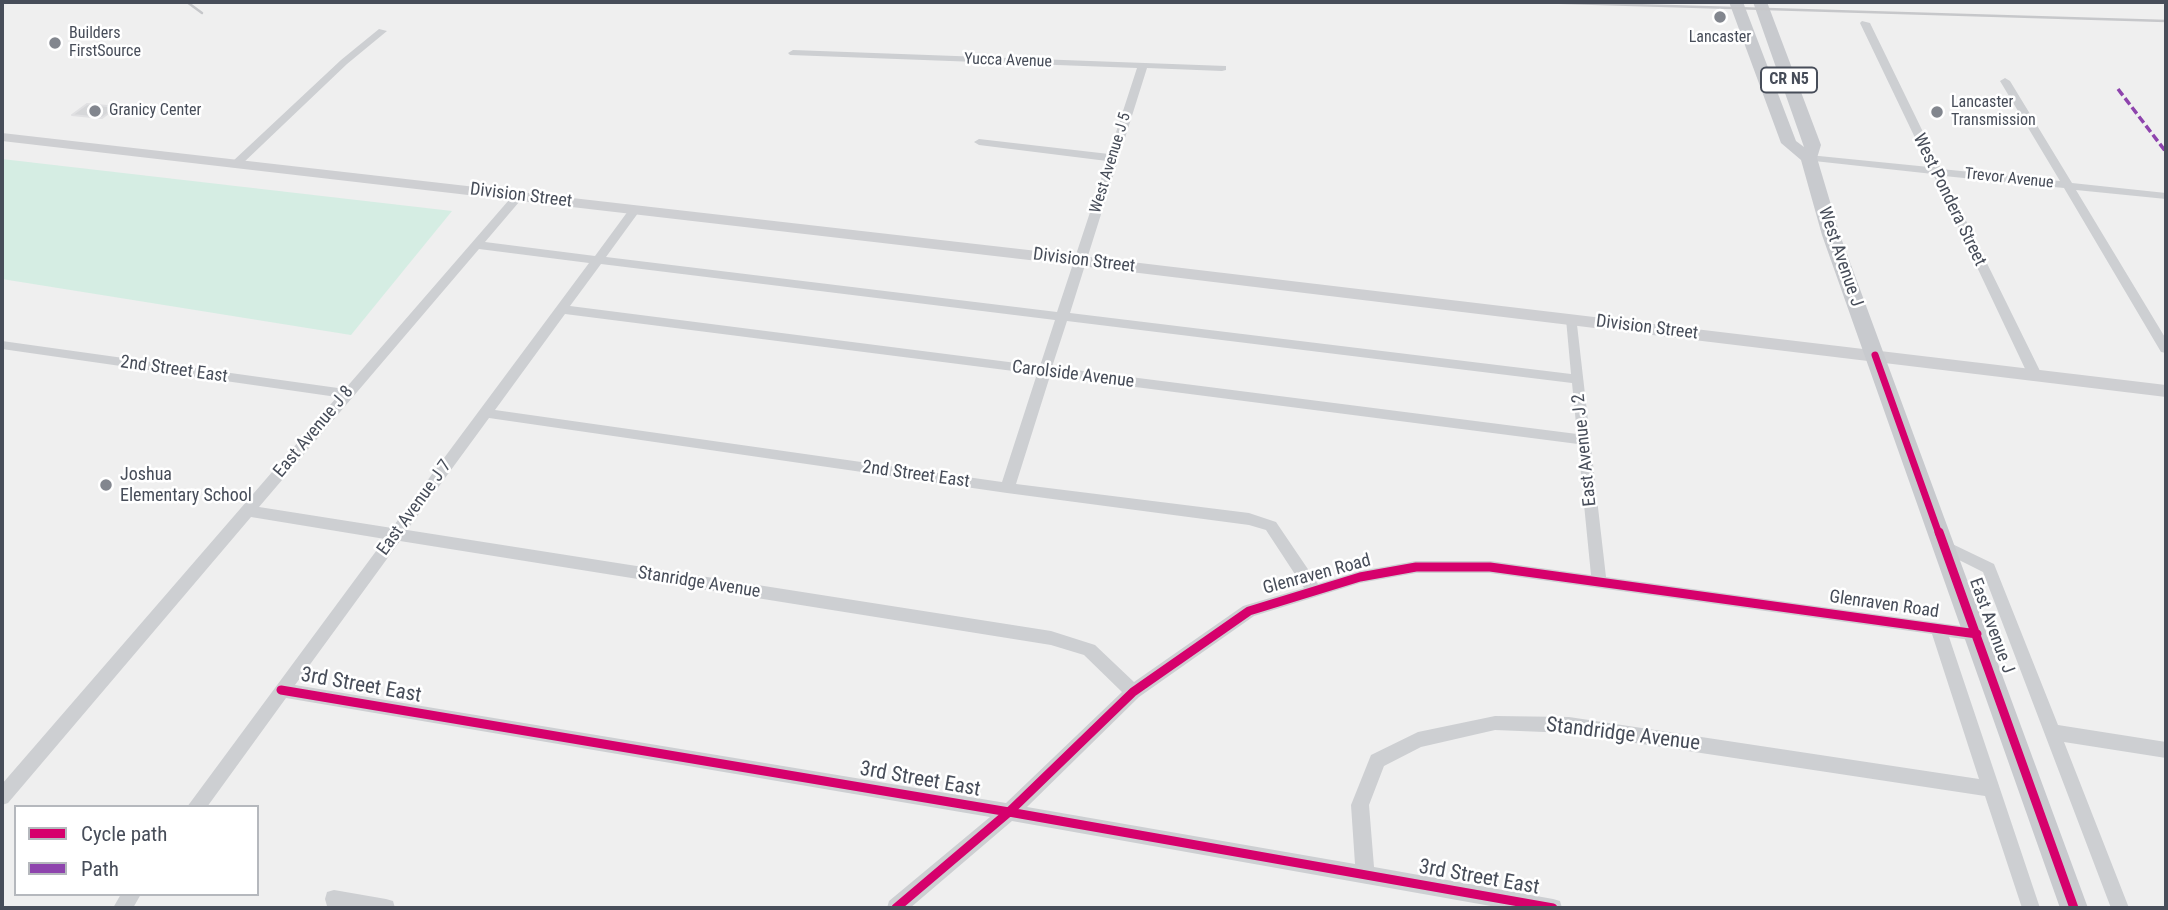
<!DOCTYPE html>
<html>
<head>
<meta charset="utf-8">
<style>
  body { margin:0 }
  #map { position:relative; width:2168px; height:910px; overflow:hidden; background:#efefef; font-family:"Roboto Condensed",sans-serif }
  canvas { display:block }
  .frame { position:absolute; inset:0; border:4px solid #474d59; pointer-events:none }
  .legend { position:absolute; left:14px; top:805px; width:245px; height:91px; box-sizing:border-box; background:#fff; border:2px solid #b5b8bd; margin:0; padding:9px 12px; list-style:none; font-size:21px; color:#474d59 }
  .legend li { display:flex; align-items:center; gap:14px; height:35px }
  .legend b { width:35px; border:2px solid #b5b8bd }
</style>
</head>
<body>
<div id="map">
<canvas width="2168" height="910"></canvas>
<div class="frame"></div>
<ul class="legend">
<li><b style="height:9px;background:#d6006c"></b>Cycle path</li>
<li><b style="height:9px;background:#8e44ad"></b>Path</li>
</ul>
</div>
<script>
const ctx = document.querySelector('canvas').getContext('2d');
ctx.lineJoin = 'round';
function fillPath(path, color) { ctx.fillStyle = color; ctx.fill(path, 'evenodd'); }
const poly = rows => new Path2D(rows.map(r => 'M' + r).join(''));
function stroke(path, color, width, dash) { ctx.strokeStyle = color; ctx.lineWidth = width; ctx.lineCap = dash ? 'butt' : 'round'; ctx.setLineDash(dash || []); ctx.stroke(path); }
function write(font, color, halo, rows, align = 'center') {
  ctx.font = font + ' "Roboto Condensed",sans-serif'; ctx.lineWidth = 5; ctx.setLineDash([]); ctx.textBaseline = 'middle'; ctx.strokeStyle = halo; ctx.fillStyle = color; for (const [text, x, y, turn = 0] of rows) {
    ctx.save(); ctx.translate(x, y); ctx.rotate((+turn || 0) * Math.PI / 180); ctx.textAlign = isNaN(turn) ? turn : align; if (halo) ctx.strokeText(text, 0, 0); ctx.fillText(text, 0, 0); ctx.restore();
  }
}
fillPath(poly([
  [2,159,452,211,351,335,2,279]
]), '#d5ede3');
const building = poly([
  [87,104,117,107,102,118,72,115,87,104]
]);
fillPath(building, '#d6d7d9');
stroke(building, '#e0e0e2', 2);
fillPath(poly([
  [1862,21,1870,23,1941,169,2060,181,2000,81,2005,78,2010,81,2072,183,2166,193,2166,199,2076,190,2166,339,2166,353,2161,352,2064,188,1944,176,2042,375,2035,380,2028,375,1933,174,1805,160,1805,156,1809,155,1929,167,1860,23,1862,21],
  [379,29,387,31,347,64,241,165,233,165,233,161,341,60,379,29],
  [793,50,1226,66,1226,70,1222,71,1147,68,1070,313,1571,374,1566,319,1572,315,1576,316,1606,577,1983,629,1985,634,1983,639,1977,641,1949,637,2040,908,2022,908,1985,796,1569,733,1495,730,1421,747,1384,766,1369,805,1374,867,1553,899,1560,901,1562,908,1502,908,1012,821,910,908,887,908,889,901,990,817,286,698,207,807,187,807,385,539,251,517,8,803,2,805,2,784,337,397,2,349,2,341,345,389,515,193,519,192,525,195,485,242,595,256,631,207,635,206,641,209,606,257,1057,312,1107,161,979,145,974,142,979,139,1109,154,1137,68,790,55,788,53,793,50],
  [479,249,589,263,392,528,259,507,479,249],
  [601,264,1055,320,1040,366,570,306,601,264],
  [565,314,1037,374,1002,482,495,410,565,314],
  [1067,321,1572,383,1577,434,1052,367,1067,321],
  [1050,376,1578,444,1591,575,1490,561,1416,561,1360,571,1318,584,1276,522,1249,513,1016,484,1050,376],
  [489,418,1007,493,1249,525,1266,530,1304,588,1243,606,1134,682,1095,645,1051,631,407,530,489,418],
  [400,541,1051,645,1084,655,1122,692,1006,803,295,685,400,541],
  [1416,573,1490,573,1932,634,1979,779,1569,717,1495,716,1418,732,1371,755,1351,805,1355,864,1027,807,1139,697,1254,616,1360,583,1416,573],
  [1946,541,1994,564,2058,725,2166,742,2166,758,2064,742,2129,908,2111,908,1983,572,1941,551,1939,547,1941,543,1946,541],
  [334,890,386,899,393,901,395,908,334,908,327,906,325,899,327,892,334,890],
  [121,894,141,894,133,908,113,908,121,894]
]), '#cdcfd2');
fillPath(poly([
  [2,133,1081,256,2166,385,2166,397,1081,266,2,141,2,133]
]), '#cecfd2');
fillPath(poly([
  [1729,2,1743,2,1796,141,1804,147,1753,2,1767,2,1821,145,1817,158,1840,235,2088,908,2060,908,1822,235,1801,160,1781,143,1729,2]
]), '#c8cace');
stroke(poly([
  [187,2,202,13],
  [1534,2,2166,21]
]), '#c6c7ca', 2.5);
stroke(poly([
  [2118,89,2166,152]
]), '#8e44ad', 3.5, [8, 3.5]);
stroke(poly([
  [1875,355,1939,534]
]), '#d6006c', 7);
stroke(poly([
  [1939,532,2074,908],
  [281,690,1009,812,1553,908],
  [896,908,1009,812,1133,692,1249,611,1360,577,1416,567,1490,567,1977,634]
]), '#d6006c', 9);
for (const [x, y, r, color] of [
  [1720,17,7,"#82868e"],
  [55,43,7,"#82868e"],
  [95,111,7,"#82868e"],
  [1937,112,7,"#82868e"],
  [106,485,7,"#82868e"]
]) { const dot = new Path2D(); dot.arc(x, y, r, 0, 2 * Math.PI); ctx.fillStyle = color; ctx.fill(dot); stroke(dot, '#fff', 2.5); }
write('16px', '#474d59', '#fff', [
  ["Builders",69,34],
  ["FirstSource",69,52],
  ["Lancaster",1720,38,"center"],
  ["Lancaster",1951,103],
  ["Transmission",1951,121],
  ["Granicy Center",109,111]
], 'left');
write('16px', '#474d59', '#fff', [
  ["Yucca Avenue",1008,61,2],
  ["West Avenue J 5",1111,163,-73],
  ["Trevor Avenue",2009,179,6]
]);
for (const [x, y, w] of [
  [1789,80,56]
]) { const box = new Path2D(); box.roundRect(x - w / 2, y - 12.5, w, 25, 5); ctx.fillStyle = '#fff'; ctx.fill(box); stroke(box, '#474d59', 2); }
write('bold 16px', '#474d59', null, [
  ["CR N5",1789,80]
]);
write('18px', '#474d59', '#fff', [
  ["Division Street",521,196,7],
  ["West Pondera Street",1949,200,64],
  ["West Avenue J",1840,257,71],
  ["Division Street",1084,261,7],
  ["Division Street",1647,328,7],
  ["2nd Street East",174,370,8],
  ["Carolside Avenue",1073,375,7],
  ["East Avenue J 8",314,432,-50],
  ["East Avenue J 2",1585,450,-96],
  ["2nd Street East",916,475,8],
  ["East Avenue J 7",415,508,-54],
  ["Glenraven Road",1317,575,-15],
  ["Stanridge Avenue",699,583,9],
  ["Glenraven Road",1884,605,8],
  ["East Avenue J",1991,626,70]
]);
write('18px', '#474d59', '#fff', [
  ["Joshua",120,475],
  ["Elementary School",120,496]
], 'left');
write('21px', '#474d59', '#fff', [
  ["3rd Street East",361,686,10],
  ["Standridge Avenue",1623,735,7],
  ["3rd Street East",920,780,10],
  ["3rd Street East",1479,878,10]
]);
</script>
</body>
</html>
